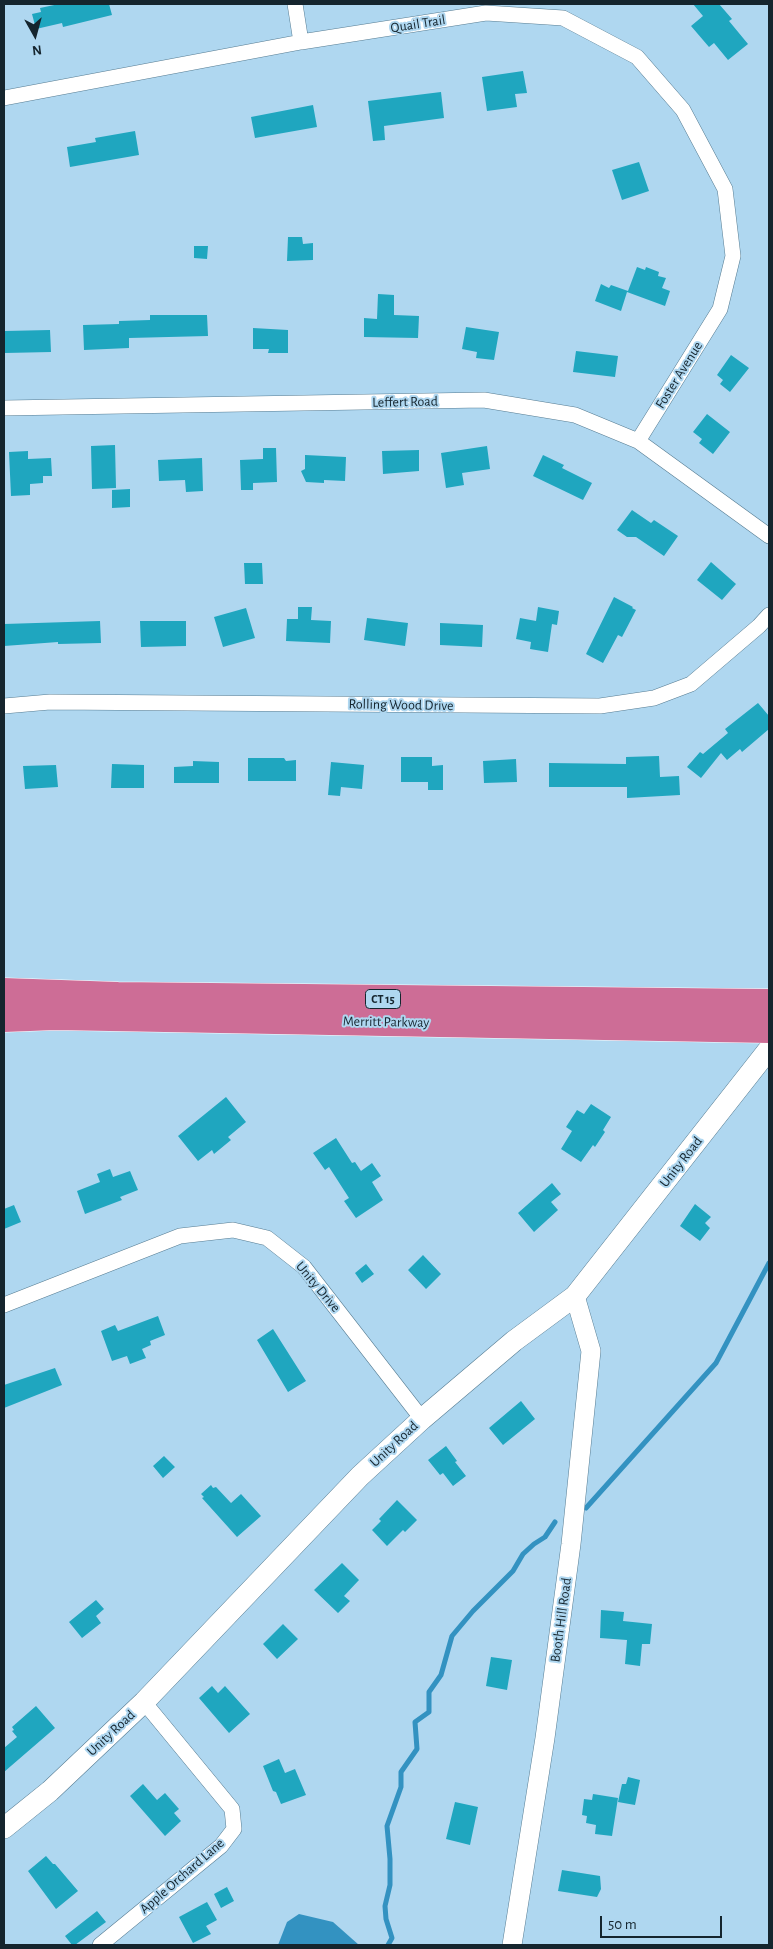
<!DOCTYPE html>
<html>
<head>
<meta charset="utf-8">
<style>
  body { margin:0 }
  #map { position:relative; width:773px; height:1949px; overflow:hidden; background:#afd7f0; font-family:"Alegreya Sans",sans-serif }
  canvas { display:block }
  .frame { position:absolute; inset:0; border:5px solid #15252e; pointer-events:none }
  .north { position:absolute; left:10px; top:10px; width:50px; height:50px; -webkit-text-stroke:4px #afd7f0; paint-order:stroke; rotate:173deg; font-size:14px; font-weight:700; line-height:20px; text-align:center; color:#15252e }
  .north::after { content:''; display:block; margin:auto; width:18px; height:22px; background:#15252e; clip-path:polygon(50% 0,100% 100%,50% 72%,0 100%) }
  .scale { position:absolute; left:600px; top:1916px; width:122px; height:22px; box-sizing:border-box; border:2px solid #15252e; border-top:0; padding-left:6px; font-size:15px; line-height:18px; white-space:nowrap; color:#15252e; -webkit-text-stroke:4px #afd7f0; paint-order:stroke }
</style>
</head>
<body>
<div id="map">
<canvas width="773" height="1949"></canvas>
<div class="frame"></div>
<div class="north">N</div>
<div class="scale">50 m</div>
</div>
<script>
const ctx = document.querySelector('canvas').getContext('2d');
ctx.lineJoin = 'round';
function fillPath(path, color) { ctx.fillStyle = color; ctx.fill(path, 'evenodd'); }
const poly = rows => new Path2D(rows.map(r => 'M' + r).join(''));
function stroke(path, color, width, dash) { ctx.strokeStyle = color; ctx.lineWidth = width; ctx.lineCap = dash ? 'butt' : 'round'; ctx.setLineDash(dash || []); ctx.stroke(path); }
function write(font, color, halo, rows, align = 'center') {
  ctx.font = font + ' "Alegreya Sans",sans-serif'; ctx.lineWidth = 4; ctx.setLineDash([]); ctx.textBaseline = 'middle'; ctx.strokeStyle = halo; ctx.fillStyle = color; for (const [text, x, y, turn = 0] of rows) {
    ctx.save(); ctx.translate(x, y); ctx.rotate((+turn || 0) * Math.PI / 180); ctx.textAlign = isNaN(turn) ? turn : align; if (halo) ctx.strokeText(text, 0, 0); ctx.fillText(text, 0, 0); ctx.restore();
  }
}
fillPath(poly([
  [299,1914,333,1922,359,1945,278,1945,287,1922]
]), '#3392c1');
stroke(poly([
  [586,1508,716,1363,769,1263],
  [388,1945,392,1938,386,1919,385,1906,390,1885,390,1859,387,1826,401,1787,401,1772,417,1749,415,1722,429,1712,429,1692,441,1675,452,1636,473,1611,513,1571,523,1554,534,1544,545,1537,555,1522]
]), '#3392c1', 5);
fillPath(poly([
  [59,4,109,4,112,15,63,27,62,23,36,29,32,14,41,12,40,8],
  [693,4,719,4,732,19,729,21,748,44,728,60,714,43,709,47,691,26,703,16],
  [523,71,527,93,515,94,517,107,487,111,482,77],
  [441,92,444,118,384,126,385,140,373,141,368,101],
  [313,105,317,127,255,138,251,117],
  [135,131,139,155,70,167,67,147,96,142,95,138],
  [639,162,649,191,622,200,612,170],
  [288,237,302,237,303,244,313,243,313,260,287,261],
  [194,246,208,246,207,259,194,258],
  [637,267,645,270,646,267,659,272,658,276,666,278,662,288,670,291,665,306,627,292,621,311,595,301,601,284,609,288,611,285,628,291],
  [378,294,394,295,394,315,419,316,418,338,364,337,364,318,377,319],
  [150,315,207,315,208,336,129,338,129,348,84,350,83,325,119,324,119,321,150,320],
  [466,327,499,332,494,360,476,358,477,352,462,349],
  [253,328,288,330,288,353,268,353,269,349,253,349],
  [50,330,51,352,5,353,5,331],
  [576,351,618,356,615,377,573,372],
  [731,355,749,368,730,392,720,384,723,380,717,375],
  [707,414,730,432,713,454,699,443,702,439,693,432],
  [115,445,116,488,92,489,91,446],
  [487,446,490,469,462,473,464,485,446,488,441,453],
  [263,448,276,448,277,482,253,483,253,490,241,490,240,460,263,459],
  [419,450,419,471,383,474,382,451],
  [28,451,28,459,51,458,52,476,43,476,43,483,30,484,30,495,11,496,9,452],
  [305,455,346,457,345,481,324,480,324,483,306,482,301,471,305,469],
  [543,455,564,465,562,468,592,483,583,500,533,476],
  [202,458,203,491,186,492,185,480,159,481,158,460],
  [130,489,130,507,112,508,112,490],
  [632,510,651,523,654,520,678,536,664,556,636,537,627,537,617,530],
  [711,562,736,584,722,600,697,580],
  [244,563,262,563,263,584,245,584],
  [614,597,633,607,632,608,636,610,622,637,618,635,603,663,586,654],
  [298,607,312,607,311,620,331,621,330,643,286,641,287,619,298,619],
  [538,607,559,611,557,625,552,624,548,652,530,649,531,642,516,639,520,618,536,621],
  [246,608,255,638,223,647,214,617],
  [367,618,408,623,405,646,364,640],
  [100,621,101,643,58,644,58,642,4,646,4,624],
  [140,621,186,621,186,646,141,647],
  [440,623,483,625,482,647,440,645],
  [758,703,769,716,769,729,742,752,740,749,727,760,721,753,701,778,687,767,700,752,703,754,728,733,725,729],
  [659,756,660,777,679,776,680,795,627,798,627,787,549,787,549,763,626,764,626,757],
  [401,757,432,757,432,766,443,765,443,790,428,790,428,782,401,782],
  [248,758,284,758,286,761,296,760,296,781,248,781],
  [516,759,517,782,484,783,483,761],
  [193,761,219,762,219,783,174,783,174,767,193,766],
  [331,762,364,765,362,789,341,787,340,796,328,795],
  [112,764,144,765,144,788,111,788],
  [56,765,58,787,25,789,23,766],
  [226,1097,246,1122,228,1137,231,1140,214,1154,212,1150,198,1161,178,1136],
  [591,1104,611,1117,603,1130,605,1132,595,1147,593,1145,581,1162,561,1149,572,1131,566,1127,577,1110,584,1114],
  [336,1138,352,1163,355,1162,361,1171,372,1163,381,1176,372,1182,383,1200,356,1218,344,1201,349,1198,329,1167,325,1170,313,1153],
  [110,1169,113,1177,130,1171,138,1190,120,1197,122,1200,85,1214,77,1191,100,1182,97,1174],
  [552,1183,561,1194,551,1202,558,1210,534,1232,518,1213],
  [695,1204,711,1217,705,1223,710,1228,700,1241,680,1226],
  [14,1205,21,1222,4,1229,4,1209],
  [423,1255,441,1274,426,1289,408,1270],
  [366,1264,374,1274,362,1283,355,1273],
  [158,1316,165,1335,150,1341,151,1345,142,1349,146,1358,130,1364,127,1356,112,1361,101,1331,115,1325,118,1331],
  [273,1329,306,1381,288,1392,257,1340],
  [55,1368,62,1385,4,1408,4,1385],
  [521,1401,535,1419,503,1445,489,1428],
  [446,1446,457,1461,455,1462,466,1476,453,1486,443,1473,440,1475,428,1460],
  [164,1456,175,1467,163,1478,153,1466],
  [211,1485,213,1488,216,1487,231,1503,241,1494,261,1516,237,1537,202,1498,204,1497,201,1494],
  [397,1500,417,1520,405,1532,403,1530,387,1546,372,1530,381,1521,379,1519],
  [342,1563,359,1580,344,1596,350,1601,338,1613,314,1590],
  [96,1600,104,1609,96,1616,101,1623,82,1638,69,1622],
  [601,1610,624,1612,623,1621,652,1624,650,1644,642,1644,640,1666,625,1664,627,1640,600,1638],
  [283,1624,298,1639,277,1659,263,1644],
  [491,1657,512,1660,507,1690,486,1686],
  [212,1686,218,1693,225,1686,250,1714,229,1733,199,1698],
  [36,1706,55,1728,4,1772,4,1748,17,1737,12,1731,14,1730,12,1727],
  [279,1759,285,1773,295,1769,306,1795,281,1804,276,1792,273,1791,263,1766],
  [628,1777,640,1780,635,1805,618,1802,622,1784,626,1784],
  [143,1784,157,1800,165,1793,179,1809,174,1813,181,1821,165,1836,130,1796],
  [593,1794,618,1798,612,1836,595,1834,596,1825,586,1823,587,1816,582,1815,584,1799,592,1800],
  [455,1802,478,1807,470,1845,446,1839],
  [46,1856,53,1864,55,1864,78,1891,56,1909,28,1871],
  [562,1870,600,1876,601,1889,597,1897,558,1891],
  [227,1887,234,1901,221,1908,214,1894],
  [207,1902,217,1920,206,1926,211,1934,193,1943,179,1917],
  [97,1911,106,1922,75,1945,72,1945,65,1936]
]), '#1fa6bf');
const minor = poly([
  [295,4,301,42],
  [4,98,301,42,486,13,563,18,637,57,683,110,725,189,733,256,720,309,638,441],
  [4,408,484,400,575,415,638,441,769,536],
  [4,706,50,702,600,706,654,698,691,684,759,626,769,615],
  [4,1305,180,1236,233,1230,267,1238,304,1267,422,1419],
  [100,1945,221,1846,234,1829,232,1809,144,1702]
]);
const tertiary = poly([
  [512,1945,545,1738,571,1544,591,1351,575,1296]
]);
const secondary = poly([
  [4,1828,50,1791,144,1702,360,1476,422,1419,514,1341,575,1296,769,1049]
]);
const motorway = poly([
  [4,992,118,996,769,1003],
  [4,1018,55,1016,769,1029]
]);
stroke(minor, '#567c92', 16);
stroke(tertiary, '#567c92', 20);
stroke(secondary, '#567c92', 22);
stroke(motorway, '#fff', 29);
stroke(minor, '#fff', 15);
stroke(tertiary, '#fff', 19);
stroke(secondary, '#fff', 21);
stroke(motorway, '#cd6d96', 28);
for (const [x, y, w] of [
  [383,999,35]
]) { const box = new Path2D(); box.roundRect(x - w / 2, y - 9.5, w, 19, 4); ctx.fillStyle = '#afd7f0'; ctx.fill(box); stroke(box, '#15252e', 1); }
write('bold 12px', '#15252e', null, [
  ["CT 15",383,999]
]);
write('14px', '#15252e', '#afd7f0', [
  ["Quail Trail",418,24,-9],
  ["Foster Avenue",679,375,-58],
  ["Leffert Road",405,402,-1],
  ["Rolling Wood Drive",401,705,1],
  ["Merritt Parkway",386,1022,1],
  ["Unity Road",681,1162,-52],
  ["Unity Drive",318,1287,50],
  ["Unity Road",394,1444,-43],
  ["Booth Hill Road",561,1620,-82],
  ["Unity Road",111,1733,-43],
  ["Apple Orchard Lane",182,1876,-41]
]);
</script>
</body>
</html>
